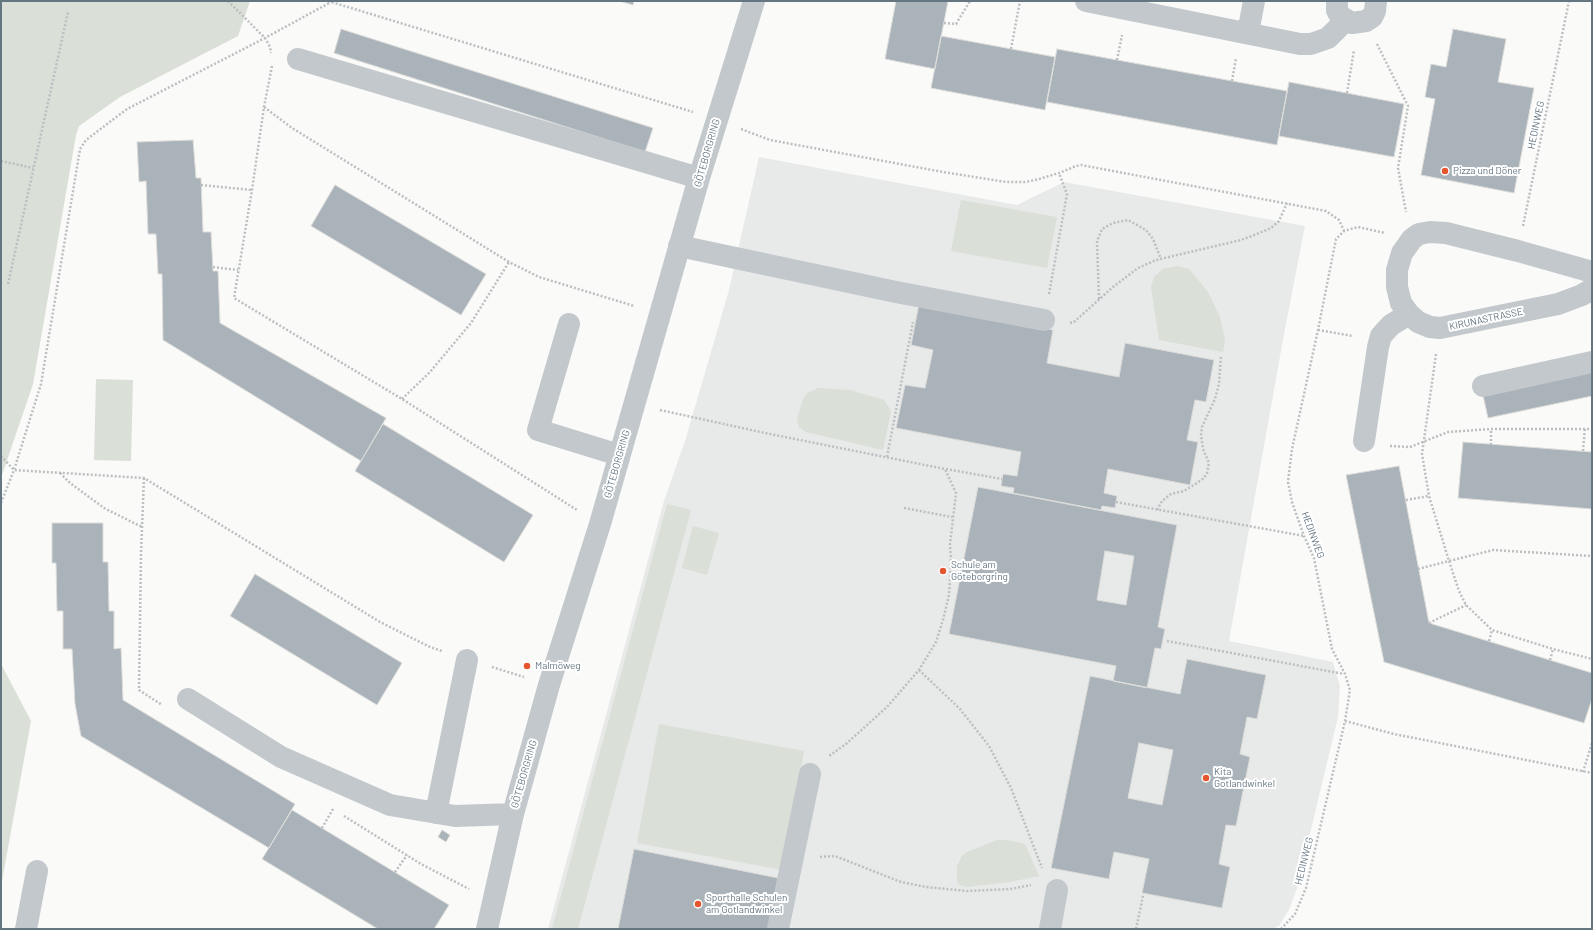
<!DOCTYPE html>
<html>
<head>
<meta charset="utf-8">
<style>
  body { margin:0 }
  #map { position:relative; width:1593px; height:930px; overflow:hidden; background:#fafaf8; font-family:Barlow,sans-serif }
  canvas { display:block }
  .frame { position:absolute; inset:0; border:2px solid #657683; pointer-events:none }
</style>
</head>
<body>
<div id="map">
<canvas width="1593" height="930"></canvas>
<div class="frame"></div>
</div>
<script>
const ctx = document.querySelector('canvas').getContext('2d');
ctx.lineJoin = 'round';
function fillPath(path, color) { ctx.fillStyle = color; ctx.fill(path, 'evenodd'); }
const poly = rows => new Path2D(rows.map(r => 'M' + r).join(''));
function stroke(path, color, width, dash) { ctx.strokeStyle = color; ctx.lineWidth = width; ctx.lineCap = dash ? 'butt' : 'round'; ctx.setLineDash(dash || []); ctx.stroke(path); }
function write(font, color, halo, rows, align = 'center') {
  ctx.font = font + ' Barlow,sans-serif'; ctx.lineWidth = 4; ctx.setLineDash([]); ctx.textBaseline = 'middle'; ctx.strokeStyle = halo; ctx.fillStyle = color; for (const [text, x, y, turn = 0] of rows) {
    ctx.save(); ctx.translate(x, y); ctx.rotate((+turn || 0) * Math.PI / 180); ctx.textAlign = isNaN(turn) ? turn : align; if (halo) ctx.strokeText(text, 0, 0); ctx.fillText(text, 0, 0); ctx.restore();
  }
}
fillPath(poly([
  [759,157,1017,205,1064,182,1305,226,1284,334,1229,641,1333,662,1340,686,1338,717,1297,888,1289,910,1279,926,1272,929,548,929,664,501,686,438,729,290]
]), '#e8e9e9');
fillPath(poly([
  [1,1,250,1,238,36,120,97,79,126,76,135,33,384,1,478],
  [961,200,1057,217,1047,268,951,251],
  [1177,266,1189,269,1208,292,1220,317,1225,340,1223,352,1159,340,1151,287,1154,277,1163,269],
  [96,379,133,380,131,461,94,460],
  [818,388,850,390,884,400,891,411,883,450,806,432,799,427,797,419,803,399,807,393],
  [667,504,691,510,578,929,552,929],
  [693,526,719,533,707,575,682,568],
  [1,664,31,721,2,881,1,881],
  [659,724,804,751,782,870,637,843],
  [997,840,1007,840,1025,844,1039,876,1010,882,967,887,959,885,957,881,957,866,962,856,967,852]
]), '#dadfd7');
const building = poly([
  [619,1,634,1,633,5,619,1],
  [896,1,948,1,935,69,885,59,896,1],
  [341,29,653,128,645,152,334,53,341,29],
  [1453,29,1506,39,1498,82,1534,88,1514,193,1421,175,1435,99,1425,97,1431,64,1446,67,1453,29],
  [941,36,1055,57,1045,110,931,88,941,36],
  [1057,49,1287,91,1277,145,1047,102,1057,49],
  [1289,82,1404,104,1394,157,1279,136,1289,82],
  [193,140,196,178,201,178,203,232,211,232,213,271,218,271,220,323,386,418,361,461,163,340,162,274,158,274,156,234,148,234,146,181,139,182,137,142,193,140],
  [335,185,486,274,461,315,311,226,335,185],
  [919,304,1053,330,1047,363,1119,377,1125,343,1214,360,1206,402,1195,400,1187,440,1198,442,1190,485,1108,469,1104,493,1117,496,1115,508,1102,506,1101,510,1013,493,1014,488,1001,486,1003,474,1017,476,1021,452,896,428,905,385,925,388,933,350,911,345,919,304],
  [1592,371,1592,396,1488,418,1483,395,1592,371],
  [383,424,533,515,504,562,355,471,383,424],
  [1463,442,1592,452,1592,509,1458,498,1463,442],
  [1399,466,1429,623,1592,673,1592,699,1584,723,1384,662,1346,475,1399,466],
  [978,487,1177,525,1158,627,1165,629,1161,649,1155,648,1147,688,1113,681,1116,666,949,634,978,487],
  [1105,551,1134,556,1126,605,1097,600,1105,551],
  [52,523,103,523,103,562,108,562,109,611,114,611,114,649,121,648,123,700,295,804,269,848,81,736,75,704,72,649,63,649,63,611,57,611,56,563,52,563,52,523],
  [255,574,402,663,377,705,230,616,255,574],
  [1187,659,1266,675,1257,719,1247,717,1240,754,1250,757,1236,826,1226,825,1219,864,1230,867,1222,908,1142,893,1149,859,1114,852,1109,879,1051,868,1090,676,1180,694,1187,659],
  [1139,743,1173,750,1162,805,1128,798,1139,743],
  [292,810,449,905,434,929,378,929,262,859,292,810],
  [442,830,450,835,446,842,438,837,442,830],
  [634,849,778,878,768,929,618,929,634,849]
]);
fillPath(building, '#aab3b9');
stroke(building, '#dcdcda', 1);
stroke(poly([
  [228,1,265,38,270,47,271,53],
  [328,1,693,112],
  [944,23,956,24,970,1],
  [1377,44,1408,106,1398,168,1406,212],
  [1011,49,1020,1],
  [1117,60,1122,35],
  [272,66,264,107,252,190,234,298,402,399,577,510],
  [1232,81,1236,58],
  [1347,93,1354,50],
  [264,107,292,128,509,262,539,277,634,306],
  [741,129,770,140,943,172,1006,182,1026,182,1039,179,1059,173,1076,166,1081,165,1326,211,1339,220,1344,231],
  [1,161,33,168],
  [201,185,252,190],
  [1523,226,1569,1],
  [213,267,238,270],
  [8,284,68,12],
  [1049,294,1067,194,1059,173],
  [1099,299,1097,241,1102,229,1113,223,1128,220,1146,230,1153,239,1161,259],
  [1070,323,1074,322,1113,287,1138,268,1156,260,1241,240,1257,234,1271,228,1279,221,1287,203],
  [1318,330,1353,336],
  [1436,354,1422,454,1429,496,1449,561,1493,550,1592,556],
  [402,399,430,372,471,323,509,262],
  [660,410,765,433,945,469,956,493,950,544,951,561,949,595,943,620,936,642,919,670,887,707,846,744,829,756],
  [1491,445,1491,429],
  [1390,446,1410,447,1448,432,1491,429,1592,429],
  [1583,451,1585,428],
  [1,456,14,470,144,478,380,622,430,647,442,651],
  [887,457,913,322],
  [946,469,1002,479],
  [60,473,70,483,104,508,142,527],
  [144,478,141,553,139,690,162,705],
  [1406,500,1429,496],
  [1116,502,1304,536],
  [1,503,14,470,41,384,80,149,86,140,127,109,265,38,331,2],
  [904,508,952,517],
  [1157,510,1162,501,1171,494,1184,491,1197,483,1204,478,1207,473,1209,463,1203,449,1201,435,1202,427,1215,399,1219,384,1221,355],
  [1418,569,1449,561,1459,591,1466,605,1492,630,1553,649,1592,659],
  [1429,623,1466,605],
  [1167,641,1344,674],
  [1489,641,1492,630],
  [1550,660,1553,649],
  [492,667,524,677],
  [919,670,960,709,989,746,1011,788,1042,868],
  [1345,721,1394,734,1592,773],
  [1583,772,1592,743],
  [344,816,421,864,469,889],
  [322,828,333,809],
  [820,857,835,856,901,882,926,887,967,891,1011,889,1031,885],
  [395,872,407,855],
  [1136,929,1143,896],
  [1281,929,1295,914,1306,888,1345,721,1350,690,1345,674,1332,649,1314,558,1304,536,1292,502,1288,482,1292,449,1318,330,1336,239,1344,231,1358,227,1385,233]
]), '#bbbfc2', 2.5, [2, 2]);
stroke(poly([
  [1086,1,1300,44,1311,44,1328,38,1346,20],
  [1337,1,1337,10,1340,16,1352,23,1366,21,1372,17,1375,11,1376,1],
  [1248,33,1254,1],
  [298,59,699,178],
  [679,246,896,292,1044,320],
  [1592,272,1518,251,1446,233,1430,232,1419,234,1412,239,1402,253,1397,270,1397,287,1401,303,1409,314,1418,322,1430,327,1440,328,1558,304,1582,295,1592,289],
  [569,324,538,430,619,455],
  [1483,386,1592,362],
  [1364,441,1378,347,1381,336,1391,325,1409,314],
  [188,699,281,757,390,805,455,816,513,814],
  [436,813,467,660],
  [26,929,37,871],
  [487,929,513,814,549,685,600,524,699,178,754,1],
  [778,929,810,774],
  [1050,929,1057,890]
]), '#c3c8cc', 22);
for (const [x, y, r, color] of [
  [1445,171,4,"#e4572e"],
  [943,571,4,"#e4572e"],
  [527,666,4,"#e4572e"],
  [1206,778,4,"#e4572e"],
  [698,904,4,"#e4572e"]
]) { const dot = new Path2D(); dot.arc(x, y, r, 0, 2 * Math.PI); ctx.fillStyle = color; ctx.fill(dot); stroke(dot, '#fff', 1.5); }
write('10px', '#657683', '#fff', [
  ["HEDINWEG",1536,125,-78],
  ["GÖTEBORGRING",707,153,-74],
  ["KIRUNASTRASSE",1486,319,-12],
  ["GÖTEBORGRING",617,464,-74],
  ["HEDINWEG",1313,535,70],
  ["GÖTEBORGRING",524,774,-74],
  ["HEDINWEG",1304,861,-76]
]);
write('10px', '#657683', '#fff', [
  ["Pizza und Döner",1453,171],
  ["Schule am",951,565],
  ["Göteborgring",951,577],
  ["Malmöweg",535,666],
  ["Kita",1214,772],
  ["Gotlandwinkel",1214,784],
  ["Sporthalle Schulen",706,898],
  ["am Gotlandwinkel",706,910]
], 'left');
</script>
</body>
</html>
